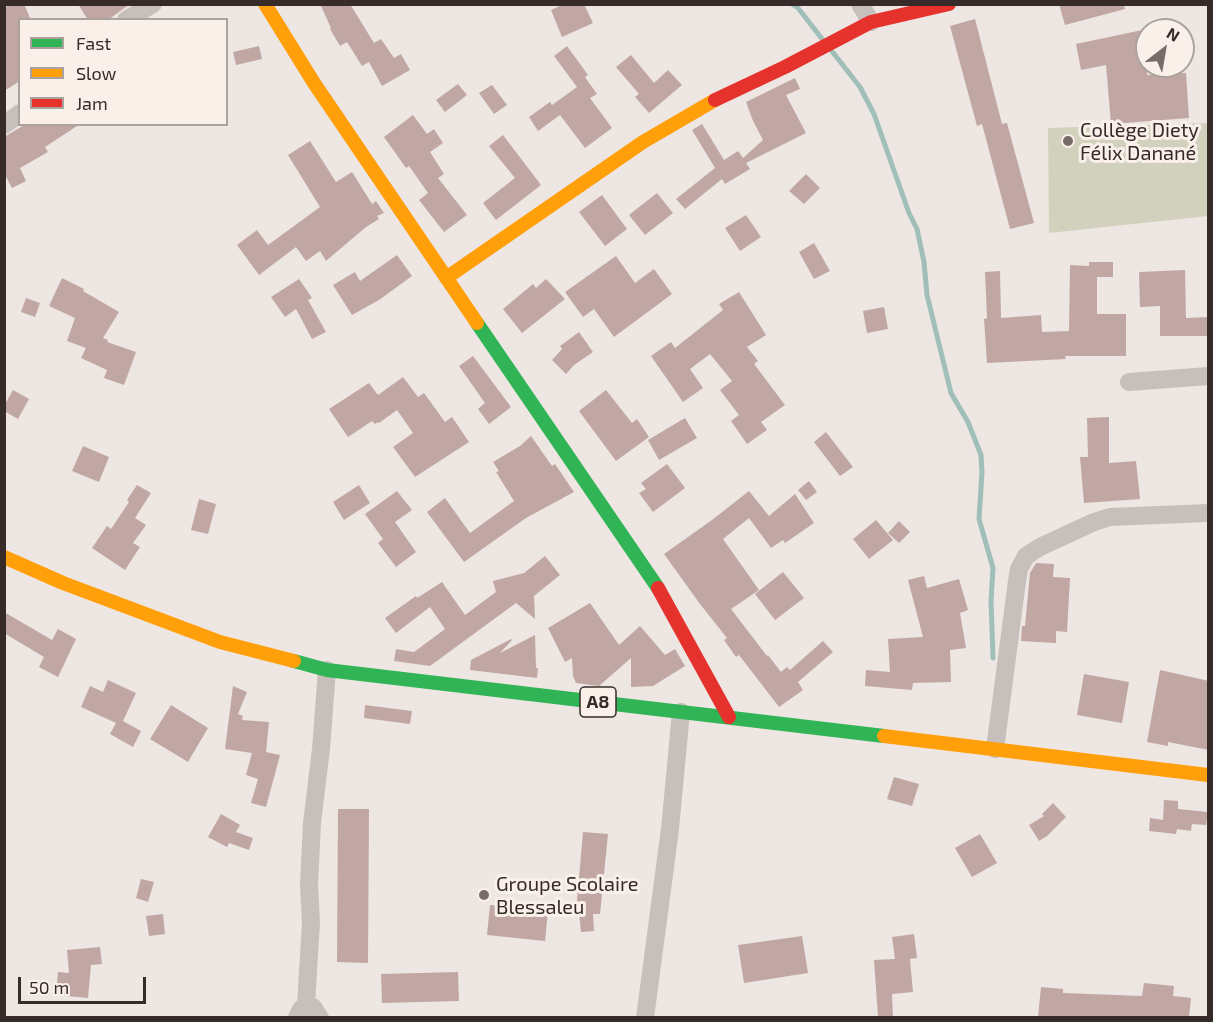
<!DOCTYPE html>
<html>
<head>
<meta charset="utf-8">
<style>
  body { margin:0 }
  #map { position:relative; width:1213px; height:1022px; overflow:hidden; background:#eee6e2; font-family:"Exo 2",sans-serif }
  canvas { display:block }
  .frame { position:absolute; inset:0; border:6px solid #372b29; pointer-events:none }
  .legend { position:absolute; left:18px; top:18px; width:210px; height:108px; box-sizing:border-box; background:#f9f0ea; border:2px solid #aba19d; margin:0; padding:8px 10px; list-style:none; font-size:18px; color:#372b29 }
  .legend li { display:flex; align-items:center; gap:12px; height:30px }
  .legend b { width:30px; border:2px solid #aba19d }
  .north { position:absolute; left:1135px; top:18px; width:60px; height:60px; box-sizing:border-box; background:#f9f0ea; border:2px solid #aba19d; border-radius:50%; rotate:31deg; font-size:16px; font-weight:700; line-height:24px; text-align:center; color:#372b29 }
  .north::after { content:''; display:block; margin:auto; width:21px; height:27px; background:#776c6a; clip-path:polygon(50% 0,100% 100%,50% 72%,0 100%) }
  .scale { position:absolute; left:18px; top:977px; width:128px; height:27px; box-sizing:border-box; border:3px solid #372b29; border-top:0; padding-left:8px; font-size:18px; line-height:21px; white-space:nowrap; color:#372b29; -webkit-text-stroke:4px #f9f0ea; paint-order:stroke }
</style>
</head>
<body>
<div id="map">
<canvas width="1213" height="1022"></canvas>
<div class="frame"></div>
<ul class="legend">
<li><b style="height:8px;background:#30b455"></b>Fast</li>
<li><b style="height:8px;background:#ff9f0a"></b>Slow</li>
<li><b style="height:8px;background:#e5322d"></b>Jam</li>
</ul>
<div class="north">N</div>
<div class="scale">50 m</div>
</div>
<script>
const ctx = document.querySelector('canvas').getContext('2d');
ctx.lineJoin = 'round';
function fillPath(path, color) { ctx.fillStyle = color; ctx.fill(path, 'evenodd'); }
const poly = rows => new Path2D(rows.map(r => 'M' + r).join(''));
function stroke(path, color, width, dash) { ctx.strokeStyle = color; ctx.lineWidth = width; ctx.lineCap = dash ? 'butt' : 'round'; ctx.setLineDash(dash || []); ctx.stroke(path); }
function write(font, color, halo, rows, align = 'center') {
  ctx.font = font + ' "Exo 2",sans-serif'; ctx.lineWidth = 6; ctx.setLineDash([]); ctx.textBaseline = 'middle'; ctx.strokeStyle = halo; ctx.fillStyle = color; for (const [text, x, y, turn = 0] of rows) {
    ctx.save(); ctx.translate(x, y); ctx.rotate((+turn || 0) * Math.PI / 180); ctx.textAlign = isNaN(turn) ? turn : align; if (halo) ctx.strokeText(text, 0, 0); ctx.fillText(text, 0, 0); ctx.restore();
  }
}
fillPath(poly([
  [1208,123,1208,216,1049,233,1048,128]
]), '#d2d1bd');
stroke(poly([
  [792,4,798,8,823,40],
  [831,50,860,87,874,114,909,213,917,229,924,262,927,295,951,393,968,422,981,455,982,472,979,519,993,568,991,601,993,658]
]), '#a0bfb9', 5);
fillPath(poly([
  [12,4,24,4,31,20,20,20,20,81,4,91,4,8],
  [78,4,130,4,108,20,88,20],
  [320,4,350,4,374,43,381,39,394,58,401,54,410,70,382,86,369,62,362,66,347,42,340,46,330,29,331,28],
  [564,4,584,4,593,23,562,37,551,10],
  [1059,4,1124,4,1125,9,1065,25],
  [975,19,1002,124,1007,123,1034,223,1010,229,982,124,977,126,950,26],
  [1147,29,1147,75,1186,73,1189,118,1111,124,1106,65,1081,70,1076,44],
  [259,46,262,59,236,65,233,52],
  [567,46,588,75,585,77,597,94,590,98,612,128,585,148,560,115,538,131,529,117,550,102,552,105,577,87,554,56],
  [631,55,654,83,668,70,682,85,649,113,635,97,639,94,616,67],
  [795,78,800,89,786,95,806,133,746,163,750,169,725,184,722,179,685,209,676,199,715,168,692,130,702,124,724,160,738,151,743,158,763,140,753,121,746,102],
  [458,84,467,95,445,112,436,100],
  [492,85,507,105,494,114,479,93],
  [413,115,427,134,434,129,443,143,430,152,444,174,438,178,467,215,444,232,419,200,428,193,409,166,406,168,384,137],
  [26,124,80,124,45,147,48,152,20,168,26,181,12,188,4,173,4,137],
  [503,135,541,185,496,220,483,203,515,178,489,146],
  [310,141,336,182,352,172,372,204,376,201,384,213,377,216,379,219,366,227,326,261,320,251,306,261,296,247,259,275,237,245,257,230,268,245,320,207,288,155],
  [806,174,820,188,804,204,789,191],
  [657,193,673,213,645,235,629,215],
  [602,195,627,229,605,246,579,212],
  [746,215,761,237,740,251,725,228],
  [814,243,830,271,814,279,799,252],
  [397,255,412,276,379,300,352,315,333,285,355,272,360,281],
  [616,256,635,283,654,269,672,294,614,337,594,309,583,317,565,292],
  [1089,262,1113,262,1113,277,1097,277,1097,314,1126,314,1126,356,1065,356,1066,359,987,363,984,319,987,318,985,272,1000,271,1001,318,1041,315,1042,332,1069,331,1070,265,1089,266],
  [1185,270,1186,318,1209,317,1209,336,1160,336,1160,306,1140,307,1139,272],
  [62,278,84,289,83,291,119,312,103,338,108,340,107,342,136,352,124,385,104,378,107,370,81,358,86,348,67,341,75,318,49,306],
  [299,279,312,298,308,300,326,332,312,339,296,309,285,317,271,297],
  [546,279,565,299,522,333,503,309,533,284,536,288],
  [739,292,766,335,747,347,758,361,754,364,785,405,761,422,767,430,747,444,731,421,739,415,720,390,732,381,710,354,690,369,703,388,683,402,651,356,671,342,675,348,723,310,719,304],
  [26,298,40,303,35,317,21,312],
  [884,307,888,329,867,333,863,311],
  [579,332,593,352,574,365,566,374,552,360,562,349,560,346],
  [473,356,511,407,489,424,478,409,485,403,459,366],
  [403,377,418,397,424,393,445,422,452,417,469,442,415,477,393,447,413,433,397,410,379,423,378,422,375,424,372,421,348,437,329,409,369,383,378,395],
  [13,390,29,399,18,419,4,411,4,406],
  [606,390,632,423,637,419,649,437,616,461,579,411],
  [1109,417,1109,463,1136,461,1140,499,1084,503,1080,457,1088,457,1087,418],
  [685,418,697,438,659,460,648,440],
  [826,432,853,467,840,476,814,442],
  [531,436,552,466,555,464,574,492,526,518,464,562,427,512,445,498,470,533,514,501,496,472,499,471,493,462,520,446],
  [83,446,109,457,99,482,72,471],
  [667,464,685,488,653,512,639,493,646,489,641,483],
  [809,481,817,492,806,500,798,490],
  [137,485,151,493,135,518,146,525,133,543,140,547,125,570,92,548,107,526,111,529,129,502,127,500],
  [359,485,370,503,344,520,333,502],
  [397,491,412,510,395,522,416,552,396,567,378,543,383,539,365,514],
  [749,491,769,516,795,494,814,523,785,543,783,540,771,548,749,518,723,539,759,590,731,609,767,656,768,655,781,672,787,667,790,670,823,641,833,652,798,682,803,690,779,707,739,655,736,657,724,640,727,638,700,604,664,554,712,520],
  [199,499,216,504,208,534,191,530],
  [876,520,893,540,869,559,853,539],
  [899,521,910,532,899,543,888,533],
  [545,556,560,575,534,596,535,619,516,603,430,666,394,661,396,649,414,652,445,629,430,607,396,633,385,618,416,596,417,598,442,582,465,615,496,592,493,581,524,573],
  [1036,563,1054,564,1053,577,1070,578,1067,632,1056,631,1056,643,1021,641,1022,626,1025,626,1030,573],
  [783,572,804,598,775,620,755,594],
  [924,576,927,588,959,579,968,610,960,613,966,648,950,650,951,682,913,683,912,690,865,686,866,670,890,672,888,639,923,637,908,580],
  [590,603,619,645,640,626,665,655,675,649,685,666,653,686,631,687,631,658,599,686,576,683,573,676,572,658,565,662,548,628],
  [4,612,52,640,58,629,76,639,58,677,39,667,44,657,4,633],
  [535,635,536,668,538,668,537,678,470,670,471,660,511,639,512,640,500,653],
  [1160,670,1209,681,1209,750,1168,742,1168,746,1147,742],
  [1084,674,1129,682,1122,723,1077,715],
  [108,680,136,693,123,721,141,731,133,747,110,734,116,723,81,707,90,686,103,692],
  [233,686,247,692,238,714,243,716,242,720,269,722,266,752,280,755,266,807,251,803,258,779,246,775,252,753,225,749],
  [171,705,208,728,188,762,150,739],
  [365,705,412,711,410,724,364,718],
  [894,777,919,784,912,806,887,799],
  [1164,800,1178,801,1178,809,1208,812,1206,825,1192,824,1191,831,1177,829,1176,834,1149,831,1150,818,1163,820],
  [1053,803,1066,817,1047,836,1039,841,1029,825,1044,816,1042,814],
  [338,809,369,809,368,963,337,962],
  [221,814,240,825,236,832,253,838,249,850,229,843,227,847,208,837],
  [583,832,608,834,600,914,593,914,594,931,581,932,579,912,576,912],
  [980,834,997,863,972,877,955,848],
  [141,879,154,882,148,902,136,898],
  [490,905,548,910,545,941,487,935],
  [163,914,165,934,149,936,146,916],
  [914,934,917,958,910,959,913,992,892,994,893,1017,878,1017,874,960,895,959,892,937],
  [802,936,808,973,744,983,738,945],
  [100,947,102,964,91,965,88,998,56,995,58,972,69,973,67,950],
  [458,972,459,1001,382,1003,381,974],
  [1144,983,1174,986,1173,996,1191,998,1189,1017,1038,1017,1041,987,1063,989,1063,993,1142,996]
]), '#c0a7a4');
stroke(poly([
  [860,4,871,22],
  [126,20,153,4],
  [4,125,20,113],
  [1129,382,1208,376],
  [995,749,1017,581,1019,569,1026,556,1040,547,1094,522,1110,517,1208,513],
  [306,1005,311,922,309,885,312,823,321,749,327,670],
  [297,1018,301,1009,306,1005,313,1007,320,1018],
  [645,1018,670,829,681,712]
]), '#c7bfbb', 18);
stroke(poly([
  [477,323,658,588],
  [294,661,327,670,884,736]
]), '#30b455', 14);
stroke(poly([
  [265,4,314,83,477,323],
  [446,278,643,142,715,100],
  [4,557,63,583,220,642,294,661],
  [884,736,1208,775]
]), '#ff9f0a', 14);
stroke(poly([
  [715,100,785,67,871,22,949,4],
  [658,588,729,717]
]), '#e5322d', 14);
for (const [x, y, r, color] of [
  [1068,141,6,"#776c6a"],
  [484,895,6,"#776c6a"]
]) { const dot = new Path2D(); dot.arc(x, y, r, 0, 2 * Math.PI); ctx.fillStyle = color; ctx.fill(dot); stroke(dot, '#f9f0ea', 2); }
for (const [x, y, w] of [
  [598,702,36]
]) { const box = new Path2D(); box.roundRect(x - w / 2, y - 15, w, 30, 4.5); ctx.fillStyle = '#f9f0ea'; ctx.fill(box); stroke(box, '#372b29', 1.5); }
write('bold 18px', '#372b29', null, [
  ["A8",598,702]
]);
write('20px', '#372b29', '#f9f0ea', [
  ["Collège Diety",1080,130],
  ["Félix Danané",1080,153],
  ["Groupe Scolaire",496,884],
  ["Blessaleu",496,907]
], 'left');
</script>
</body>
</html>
